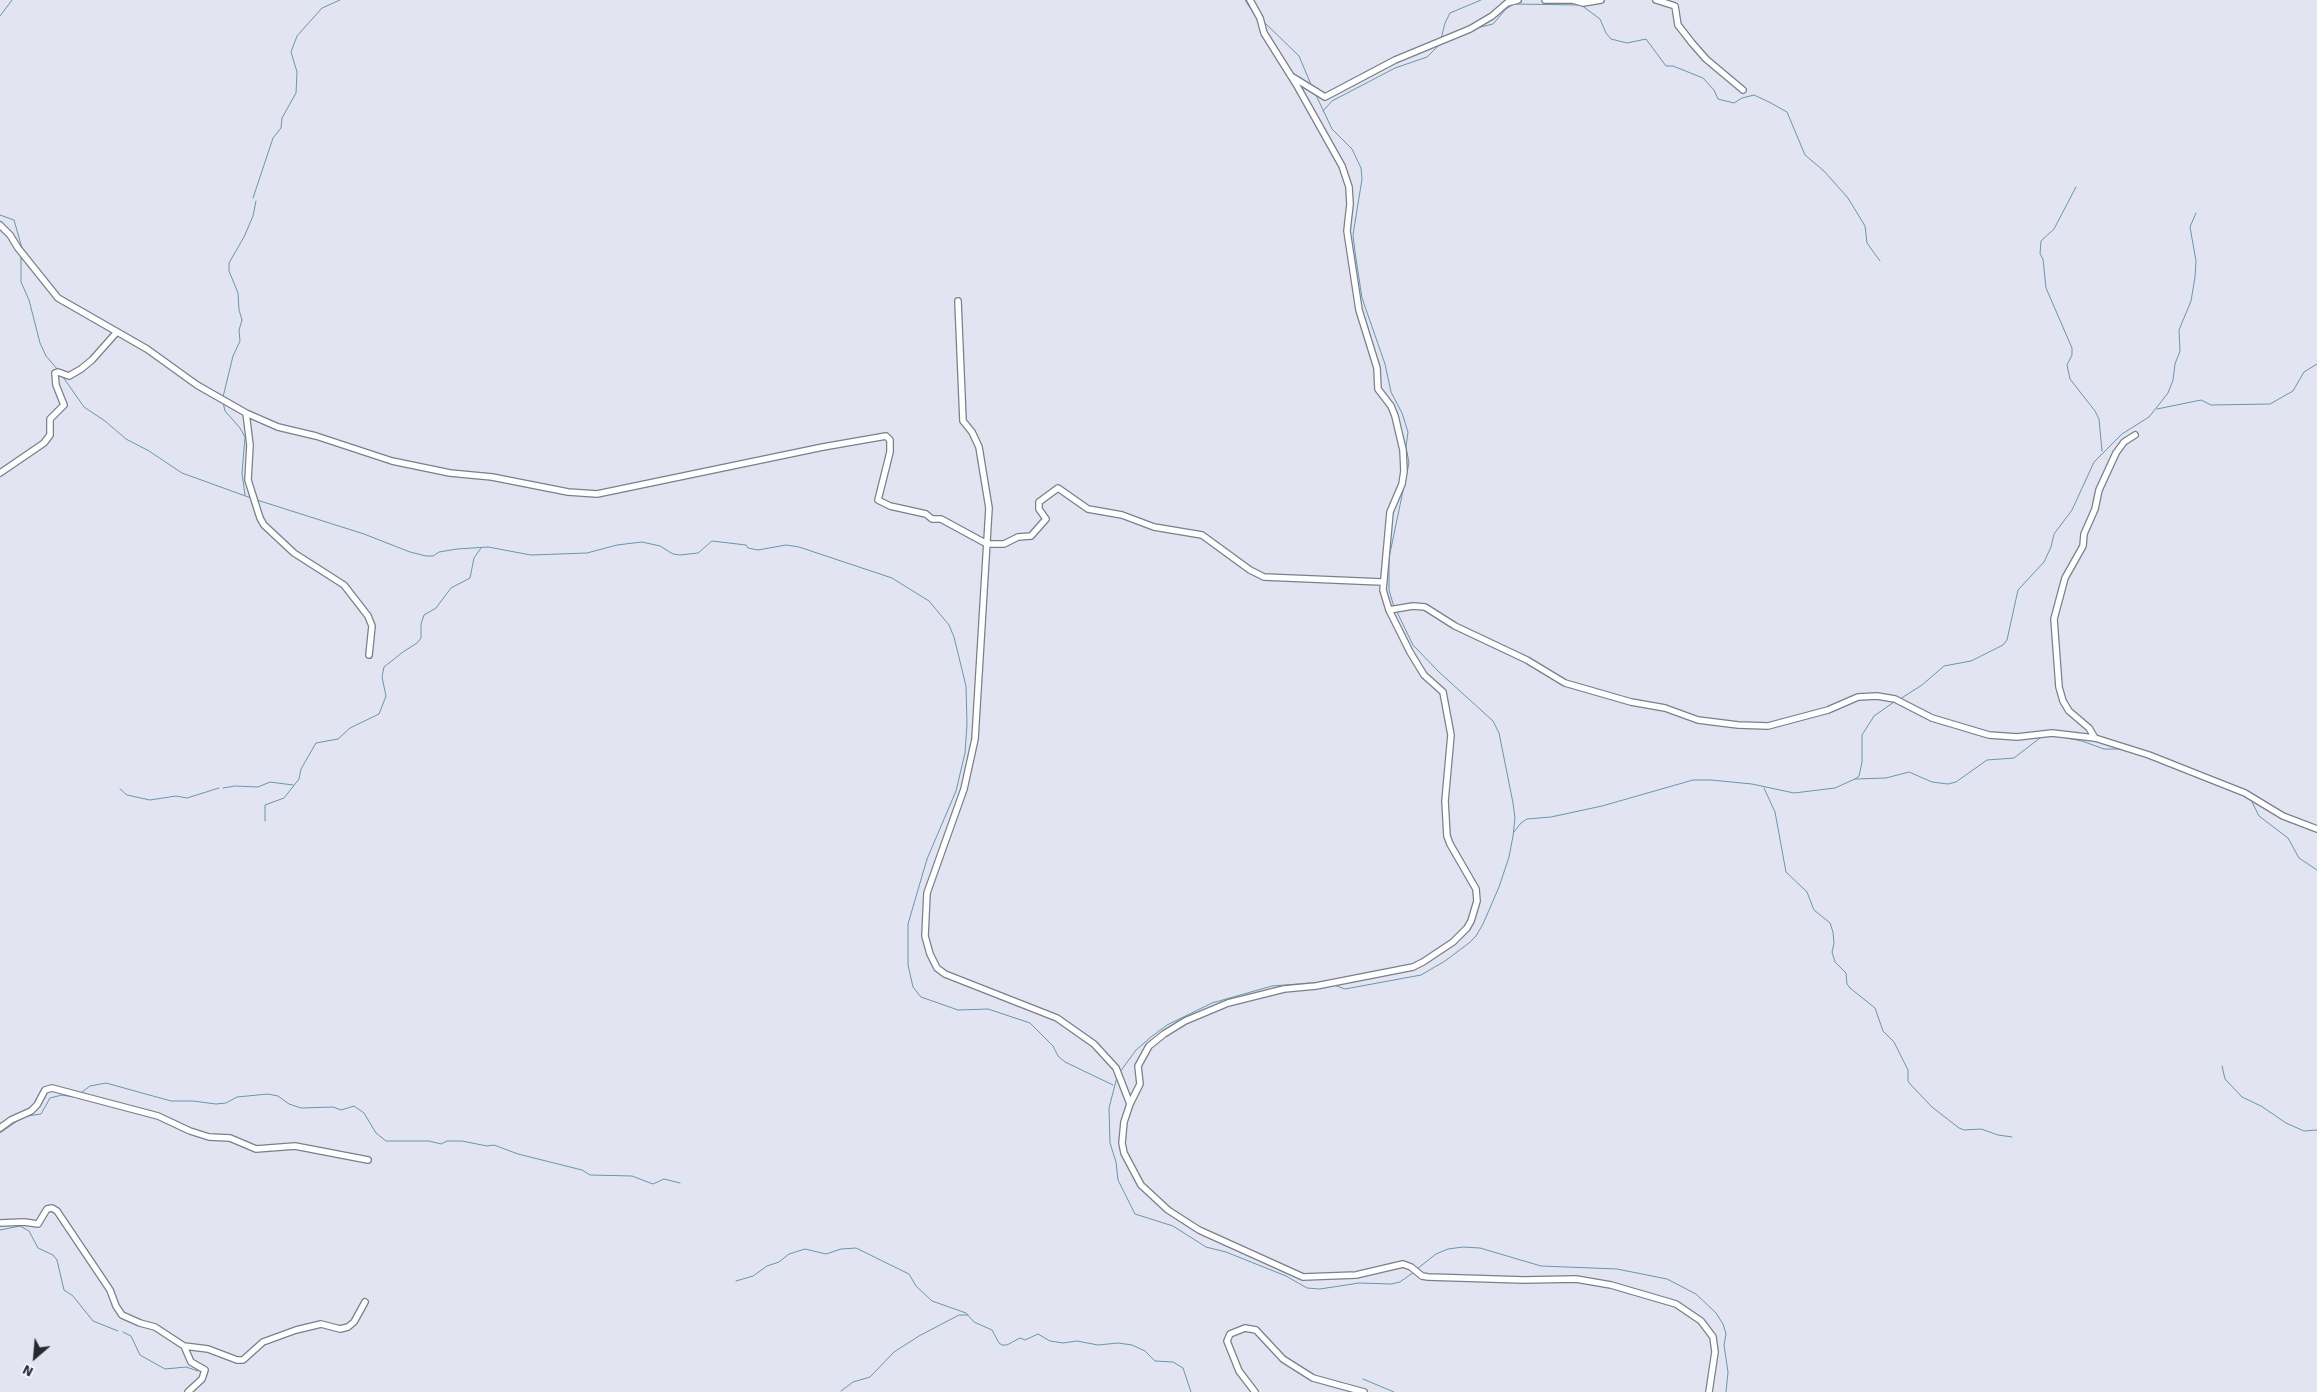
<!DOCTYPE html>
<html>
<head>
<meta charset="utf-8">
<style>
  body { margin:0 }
  #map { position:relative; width:2317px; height:1392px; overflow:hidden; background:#e2e5f1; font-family:Signika,sans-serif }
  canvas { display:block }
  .north { position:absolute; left:10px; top:1332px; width:50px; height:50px; -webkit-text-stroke:4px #f0f2fe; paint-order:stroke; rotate:207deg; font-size:14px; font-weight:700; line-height:20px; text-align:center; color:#27282d }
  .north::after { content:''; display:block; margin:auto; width:18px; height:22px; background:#27282d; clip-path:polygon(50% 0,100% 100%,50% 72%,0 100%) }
</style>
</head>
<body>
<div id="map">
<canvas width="2317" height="1392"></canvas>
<div class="north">N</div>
</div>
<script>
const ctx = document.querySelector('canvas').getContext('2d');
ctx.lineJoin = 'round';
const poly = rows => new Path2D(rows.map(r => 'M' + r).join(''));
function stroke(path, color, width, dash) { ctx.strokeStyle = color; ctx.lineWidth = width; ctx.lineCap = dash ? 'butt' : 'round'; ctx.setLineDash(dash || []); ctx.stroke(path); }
stroke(poly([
  [1245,0,1254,14],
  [0,16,12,0],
  [1265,23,1299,56,1312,87],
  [1477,28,1493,24,1506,9,1514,4,1581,5,1600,19,1606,33,1611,39,1627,43,1646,39,1666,66,1673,66,1703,78,1714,90,1718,99,1734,103,1742,98,1754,95,1769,102,1787,112,1805,155,1824,171,1848,198,1865,226,1867,243,1880,261],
  [1441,39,1445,23,1450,13,1481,0],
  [1445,42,1469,32],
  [1316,95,1332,129,1352,149,1361,168,1362,179,1353,235,1355,252,1362,298,1385,364,1391,392,1402,413,1408,432,1406,447,1409,463,1406,477],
  [1323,111,1332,101,1395,68,1427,57,1439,45],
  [2076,187,2054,229,2041,241,2040,254,2043,259,2046,288,2072,348,2072,355,2067,365,2070,379,2095,411,2099,419,2102,451],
  [253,198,273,138,281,128,282,118,296,93,297,72,291,52,297,36,322,8,340,0],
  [0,215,14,220,22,248],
  [21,255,21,282,29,300,40,343,46,356,58,370],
  [63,377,84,407,105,421,126,439,149,451,182,473,251,498],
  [223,397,233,356,240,341,239,330,242,320,239,310,238,293,229,271,229,263,244,237,253,216,256,201],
  [223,402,225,411,240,428,245,437,242,473,245,495],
  [2157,409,2201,400,2211,405,2270,404,2293,391,2304,372,2317,364],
  [257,500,364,534,410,552,426,556,433,556,439,552,457,549,488,547,531,555,587,553,617,545,642,542,660,546,673,554,680,555,698,553,712,541,746,545,748,548,758,550,786,545,799,547,892,578,929,601,949,625,954,637,966,686,967,724,965,753,956,791,927,859,908,924,908,965,913,987,921,997,958,1010,988,1009,1030,1023,1053,1046,1058,1056,1065,1062,1113,1085],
  [1394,607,1389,590,1389,558,1404,486],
  [1900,699,1922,685,1944,666,1971,661,2003,645,2007,640,2018,590,2044,562,2051,547,2054,534,2072,510,2094,462,2122,434,2149,417,2168,393,2173,380,2175,364,2180,351,2179,330,2191,301,2195,277,2196,261,2190,227,2196,213],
  [2057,736,2082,741,2104,749,2121,749],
  [2143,756,2170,766],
  [2197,777,2219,786],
  [1855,779,1859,776,1862,762,1862,735,1874,716,1894,702],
  [223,788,235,786,258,787,270,782,293,785],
  [1764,788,1775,812,1786,872,1807,892,1814,910,1830,923,1833,932,1834,943,1832,952,1835,962,1846,973,1847,984,1850,988,1875,1008,1883,1031,1894,1042,1908,1070,1908,1081,1911,1085,1932,1107,1959,1128,1964,1130,1981,1129,1998,1135,2012,1137],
  [120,789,127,795,150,800,176,796,187,798,219,788],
  [2251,800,2259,816,2288,838,2299,858,2317,870],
  [265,821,265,805,284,798,299,779,301,769,316,743,338,739,350,728,379,714,386,696,382,677,384,667,403,652,417,643,421,638,421,624,424,615,436,608,451,588,470,578,474,558,481,548],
  [1514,832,1521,823,1527,819,1551,817,1602,806,1693,780,1711,780,1752,784,1794,793,1835,788,1855,779,1886,778,1909,772,1932,782,1948,784,1956,782,1987,760,2014,758,2040,738,2045,736],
  [1334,985,1345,989,1421,975,1445,961,1469,943,1476,936,1483,924,1499,887,1509,857,1513,836,1515,818,1513,803,1499,733,1493,721,1439,672,1413,645,1396,610],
  [2222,1066,2225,1079,2242,1097,2261,1106,2286,1123,2304,1131,2317,1130],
  [1120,1072,1136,1050,1151,1037,1167,1025,1212,1003,1272,986,1323,982],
  [1117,1077,1109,1108,1110,1143,1116,1162,1118,1180,1135,1214,1173,1226,1206,1247,1226,1252,1286,1276,1307,1288,1320,1289,1359,1283,1391,1284,1400,1282,1414,1272],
  [82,1092,90,1086,106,1083,171,1101,193,1101,216,1104,226,1103,237,1097,268,1094,278,1096,289,1104,301,1108,333,1107,341,1110,354,1106,364,1113,376,1133,386,1141,429,1141,441,1144,447,1141,462,1141,487,1146,494,1145,518,1154,582,1170,590,1175,632,1176,653,1184,664,1179,680,1183],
  [27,1116,41,1114,50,1098,62,1095,73,1097],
  [0,1133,23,1117],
  [0,1230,20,1226,29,1231,38,1248,53,1255,57,1260,64,1290,73,1296,93,1321,118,1331],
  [1417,1269,1436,1254,1448,1249,1463,1247,1480,1248,1541,1266,1617,1269,1667,1279,1696,1294,1716,1313,1723,1324,1726,1334,1724,1345,1728,1372,1726,1392],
  [736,1281,753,1276,767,1266,779,1262,789,1254,805,1249,826,1254,841,1249,856,1248,909,1274,916,1286,932,1301,966,1313,974,1322,992,1330,999,1343,1002,1345,1007,1345,1020,1338,1025,1340,1038,1334,1050,1341,1063,1343,1077,1341,1098,1345,1118,1343,1132,1345,1145,1351,1155,1361,1173,1362,1183,1368,1191,1392],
  [123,1332,131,1336,140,1355,165,1369,186,1367,198,1371],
  [1363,1379,1394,1392],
  [841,1391,853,1382,870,1377,894,1352,919,1336,959,1315,968,1315]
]), '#6795ac', 1);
const street = poly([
  [1250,0,1260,18,1264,33,1296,84,1342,166,1349,187,1350,204,1347,231,1359,310,1377,368,1378,389,1391,406,1395,416,1403,450,1404,471,1402,484,1390,512,1383,590,1389,610,1410,652,1424,675,1443,692,1451,735,1445,801,1447,836,1450,844,1476,889,1477,901,1471,921,1467,928,1453,942,1423,962,1413,967,1316,986,1284,989,1228,1003,1185,1021,1164,1034,1149,1046,1138,1066,1140,1084,1130,1104,1124,1122,1122,1143,1124,1153,1141,1185,1168,1210,1199,1230,1303,1277,1356,1275,1403,1264,1411,1267,1422,1276,1428,1277,1524,1280,1576,1279,1611,1285,1676,1304,1701,1321,1713,1337,1715,1352,1709,1392],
  [1545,0,1573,0,1583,3,1601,0],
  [1656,0,1675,6,1678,25,1692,43,1706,59,1743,90],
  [1291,76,1325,97,1395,60,1470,29,1492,16,1507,3,1518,0],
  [0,225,10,235,18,248,58,298,147,349,197,385,246,413,278,427,316,436,392,461,450,473,492,477,568,492,597,494,823,447,886,436,890,440,890,452,878,500,890,506,926,514,932,519,941,519,987,544,1004,544,1018,537,1031,536,1046,519,1039,509,1039,502,1058,488,1088,509,1122,515,1154,527,1202,535,1250,570,1264,577,1382,582],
  [958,301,963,421,972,432,979,447,989,508,975,739,964,789,927,893,925,936,930,954,937,968,945,974,1057,1018,1094,1044,1116,1068,1130,1104],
  [246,413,250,445,248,480,260,518,264,525,294,553,344,585,368,616,372,626,369,655],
  [0,473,44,443,50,435,50,419,64,405,56,385,55,373,58,372,69,376,81,369,92,360,116,333],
  [1389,610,1413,606,1425,607,1455,626,1527,660,1565,683,1631,702,1665,708,1698,720,1738,725,1768,726,1828,710,1858,697,1877,696,1895,699,1932,718,1989,735,2017,737,2052,733,2095,738,2149,755,2245,793,2283,816,2317,829],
  [2095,738,2089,728,2069,711,2063,701,2059,687,2054,619,2065,578,2083,546,2084,534,2095,509,2099,490,2116,453,2124,442,2135,435],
  [0,1128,11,1120,31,1111,37,1105,45,1090,52,1088,158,1116,190,1131,209,1137,230,1138,256,1149,295,1146,368,1160],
  [0,1223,24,1222,38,1224,47,1209,52,1208,57,1211,110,1290,116,1306,122,1315,140,1323,155,1327,184,1346,191,1362,205,1370,202,1379,188,1392],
  [184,1346,208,1349,237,1360,243,1360,263,1342,296,1330,321,1324,340,1329,348,1327,354,1322,365,1302],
  [1255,1392,1239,1371,1227,1341,1230,1334,1245,1328,1256,1330,1283,1359,1313,1378,1364,1392]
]);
stroke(street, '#7c7e89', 8);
stroke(street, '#fff', 5.5);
</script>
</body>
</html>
